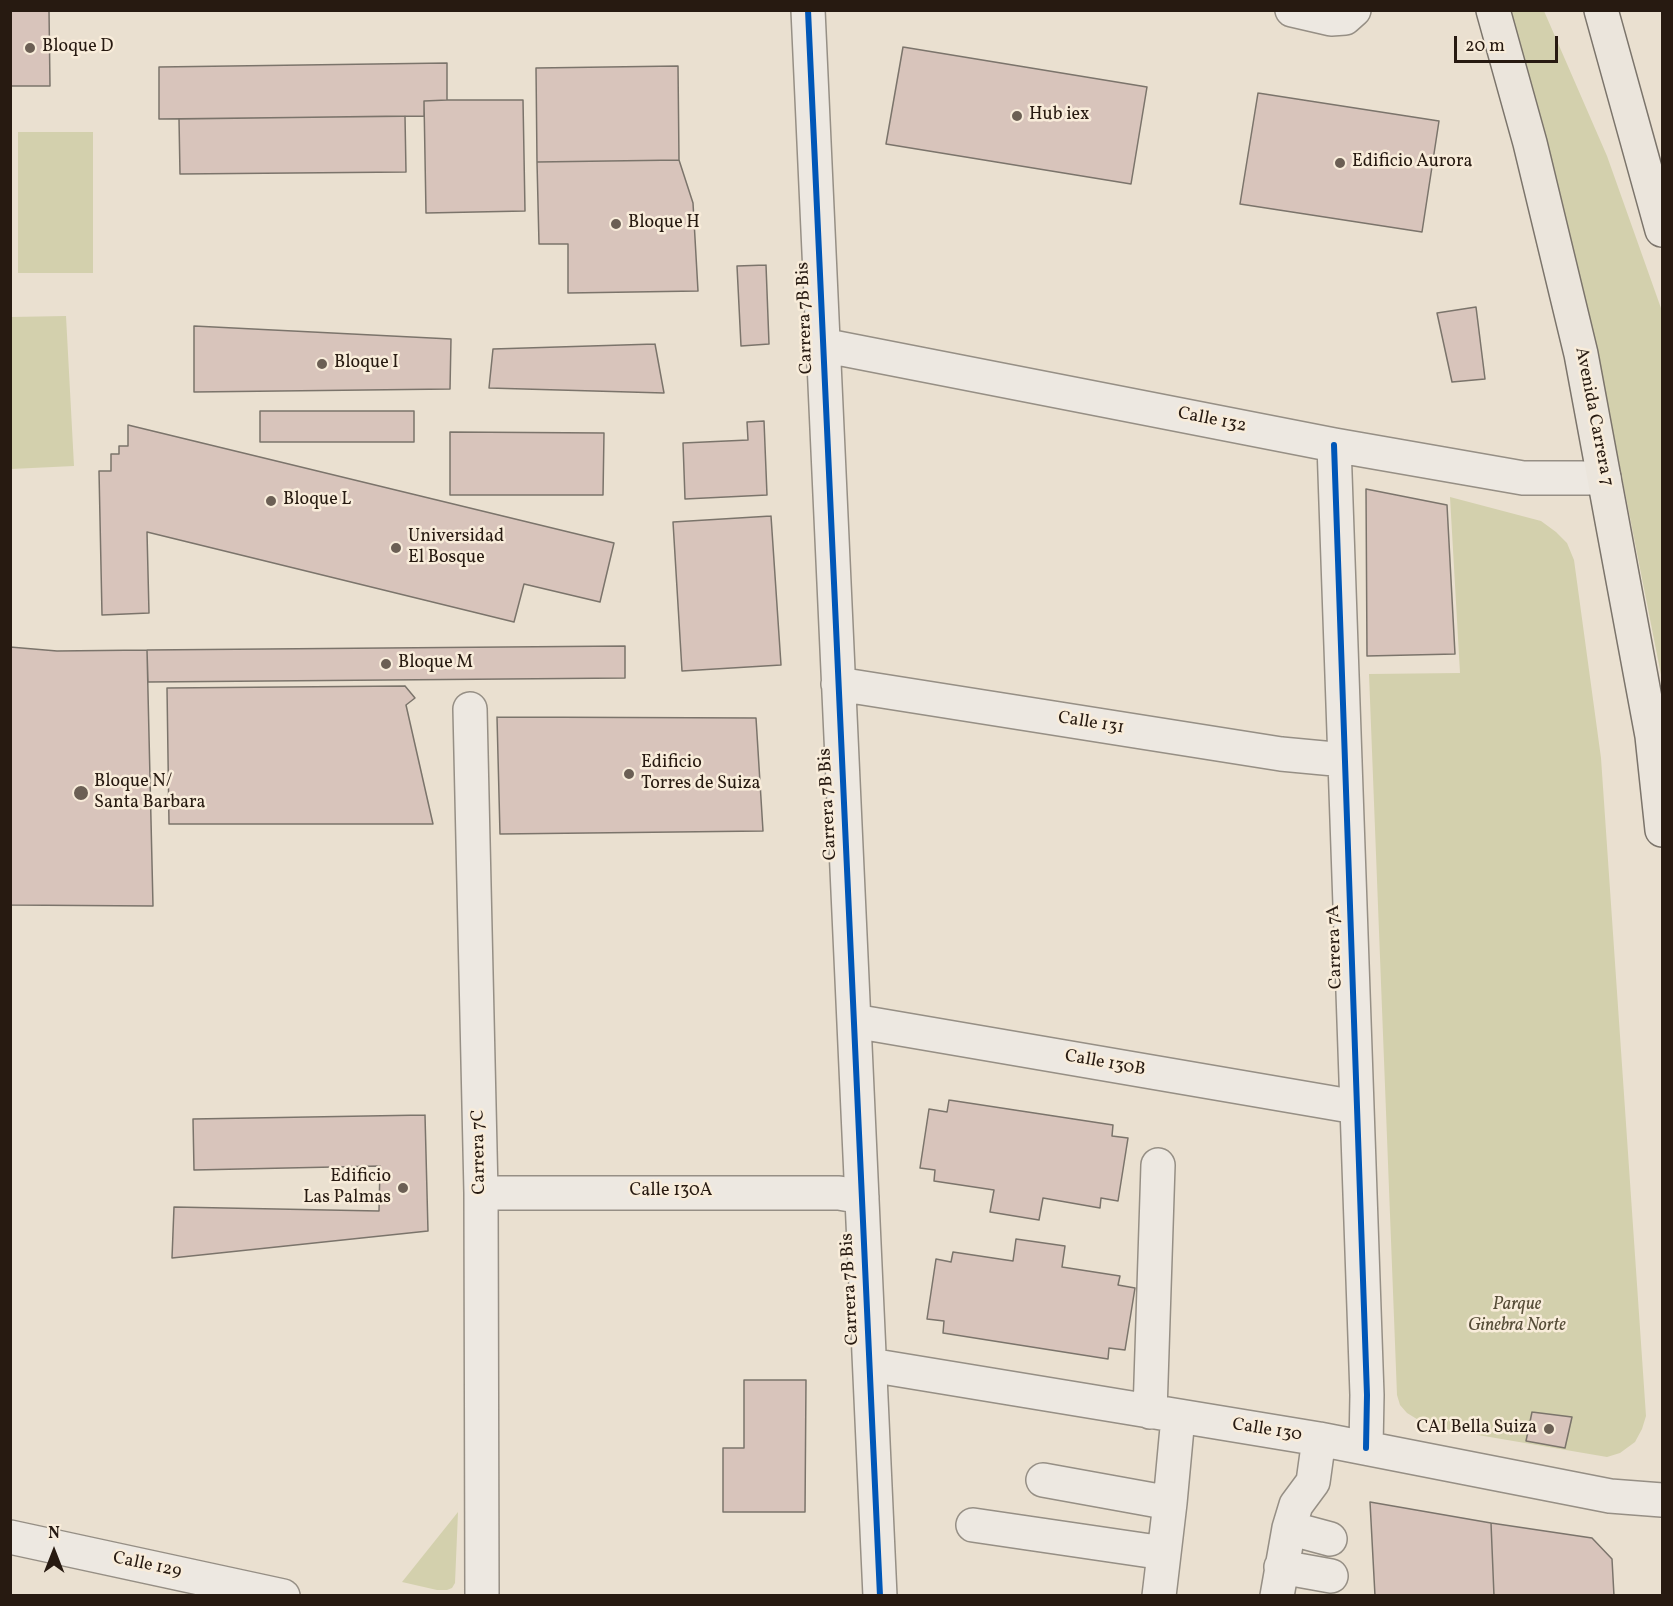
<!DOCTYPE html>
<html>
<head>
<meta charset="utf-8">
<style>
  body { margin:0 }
  #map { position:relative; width:1673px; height:1606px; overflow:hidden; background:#eae0d0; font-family:Vollkorn,serif }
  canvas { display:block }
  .frame { position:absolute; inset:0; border:12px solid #271a11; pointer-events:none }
  .north { position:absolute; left:24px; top:1522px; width:60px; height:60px; -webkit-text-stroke:4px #f8ecda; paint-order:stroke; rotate:0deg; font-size:16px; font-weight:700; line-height:24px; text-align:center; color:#271a11 }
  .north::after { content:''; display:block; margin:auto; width:21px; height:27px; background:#271a11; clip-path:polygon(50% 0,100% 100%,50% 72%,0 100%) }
  .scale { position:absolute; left:1454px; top:36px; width:104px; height:27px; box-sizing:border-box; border:3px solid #271a11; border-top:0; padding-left:8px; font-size:18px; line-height:21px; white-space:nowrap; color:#271a11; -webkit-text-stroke:4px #f8ecda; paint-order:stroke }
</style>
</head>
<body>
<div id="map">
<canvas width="1673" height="1606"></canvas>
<div class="frame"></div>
<div class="north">N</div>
<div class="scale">20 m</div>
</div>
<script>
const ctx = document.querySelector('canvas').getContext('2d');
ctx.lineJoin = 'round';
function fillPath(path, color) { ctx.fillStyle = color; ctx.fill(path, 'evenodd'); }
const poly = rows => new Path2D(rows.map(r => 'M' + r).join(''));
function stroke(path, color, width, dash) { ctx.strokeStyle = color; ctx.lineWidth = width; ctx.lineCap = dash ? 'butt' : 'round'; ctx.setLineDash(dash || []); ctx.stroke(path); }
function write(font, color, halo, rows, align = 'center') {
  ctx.font = font + ' Vollkorn,serif'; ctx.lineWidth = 5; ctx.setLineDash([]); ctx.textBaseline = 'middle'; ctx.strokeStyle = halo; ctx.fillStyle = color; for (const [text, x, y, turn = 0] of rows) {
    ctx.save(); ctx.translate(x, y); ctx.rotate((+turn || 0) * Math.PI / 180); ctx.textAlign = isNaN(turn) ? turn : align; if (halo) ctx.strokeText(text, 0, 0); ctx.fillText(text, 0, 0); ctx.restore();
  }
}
fillPath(poly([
  [1511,11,1544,11,1607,156,1662,311,1662,680,1596,345],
  [18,132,93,132,93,273,18,273],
  [66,316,74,466,11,469,11,317],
  [1450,497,1541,521,1556,532,1567,543,1574,560,1601,758,1646,1416,1642,1429,1635,1442,1620,1453,1607,1457,1437,1428,1425,1424,1407,1413,1400,1405,1397,1395,1369,674,1460,673],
  [458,1512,455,1583,452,1588,447,1590,437,1590,402,1582]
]), '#d3d0ad');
const building = poly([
  [10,10,49,10,50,86,10,86,10,10],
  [903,47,1147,87,1131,184,886,144,903,47],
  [447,63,447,100,424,101,424,116,159,119,159,67,447,63],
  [678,66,679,160,537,162,536,68,678,66],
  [1258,93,1439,121,1422,232,1240,204,1258,93],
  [447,100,523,100,525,211,426,213,424,101,447,100],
  [405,116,406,172,180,174,179,119,405,116],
  [679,160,693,203,698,291,568,293,568,244,539,244,537,162,679,160],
  [766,265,769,344,741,346,737,266,766,265],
  [1476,307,1485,379,1452,382,1437,313,1476,307],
  [194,326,451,339,450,389,194,392,194,326],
  [655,344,664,393,489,388,493,349,655,344],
  [260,411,414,411,414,442,260,442,260,411],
  [764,421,767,495,685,499,683,443,748,440,747,422,764,421],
  [128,425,614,543,600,602,524,584,514,622,147,532,149,613,102,615,99,471,111,471,111,454,119,454,119,446,128,446,128,425],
  [450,432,604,433,603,495,450,495,450,432],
  [1366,489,1447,505,1455,654,1367,656,1366,489],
  [771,516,781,665,682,671,673,522,771,516],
  [625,646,625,678,148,682,147,650,625,646],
  [10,647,57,651,147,650,153,906,10,905,10,647],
  [405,686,415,698,406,705,433,824,169,824,167,688,405,686],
  [497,717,756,718,763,831,500,834,497,717],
  [949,1100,1113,1125,1112,1136,1128,1138,1118,1201,1101,1198,1100,1208,1043,1198,1039,1220,990,1212,994,1190,934,1181,935,1170,920,1168,929,1109,947,1112,949,1100],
  [425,1115,428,1231,172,1258,174,1207,379,1211,380,1166,194,1170,193,1119,425,1115],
  [1016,1239,1065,1246,1062,1267,1120,1276,1118,1285,1135,1288,1125,1350,1109,1348,1108,1359,943,1333,944,1321,927,1319,936,1259,951,1262,953,1252,1013,1261,1016,1239],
  [744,1380,806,1380,805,1512,723,1512,723,1448,744,1448,744,1380],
  [1532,1412,1572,1417,1565,1448,1526,1441,1532,1412],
  [1370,1502,1491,1523,1494,1596,1375,1596,1370,1502],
  [1491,1523,1592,1538,1612,1559,1614,1596,1494,1596,1491,1523]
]);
fillPath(building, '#d8c4bb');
stroke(building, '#7b746b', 1.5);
const minor = poly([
  [808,10,880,1596],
  [1292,10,1331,19,1345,18,1354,10],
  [822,345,1334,445,1523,478,1604,478],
  [1334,445,1367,1395,1366,1448],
  [838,684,1281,754,1345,760],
  [470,709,481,1193,482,1596],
  [854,1021,1356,1107],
  [481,1193,839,1193,862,1197],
  [870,1365,1319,1439,1610,1496,1662,1500],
  [1150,1412,1158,1165],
  [1043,1480,1170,1503],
  [973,1525,1164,1553],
  [1289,1528,1330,1539],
  [10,1537,283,1596],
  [1281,1567,1331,1576],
  [1159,1596,1170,1503,1178,1417],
  [1277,1596,1289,1528,1296,1505,1313,1482,1319,1439]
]);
const major = poly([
  [1493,10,1530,143,1581,354,1652,736,1662,830],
  [1601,10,1662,230]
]);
stroke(minor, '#968f85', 36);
stroke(major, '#7b746b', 36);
stroke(minor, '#ede8e1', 33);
stroke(major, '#ebe5dc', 33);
stroke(poly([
  [808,10,880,1596],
  [1334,445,1367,1395,1366,1448]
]), '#0057b8', 6);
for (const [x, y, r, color] of [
  [30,48,6,"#6b5f54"],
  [1017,116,6,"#6b5f54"],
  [1340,163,6,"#6b5f54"],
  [616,224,6,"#6b5f54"],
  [322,364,6,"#6b5f54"],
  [271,501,6,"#6b5f54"],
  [396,548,6,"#6b5f54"],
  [386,664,6,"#6b5f54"],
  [629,774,6,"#6b5f54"],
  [81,793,8,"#6b5f54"],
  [403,1188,6,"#6b5f54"],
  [1549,1429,6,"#6b5f54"]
]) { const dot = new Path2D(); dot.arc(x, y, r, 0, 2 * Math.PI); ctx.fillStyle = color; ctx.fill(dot); stroke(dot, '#f8ecda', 2); }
write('18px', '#271a11', '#f8ecda', [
  ["Bloque D",42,48],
  ["Hub iex",1029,116],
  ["Edificio Aurora",1352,163],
  ["Bloque H",628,224],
  ["Bloque I",334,364],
  ["Bloque L",283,501],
  ["Universidad",408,538],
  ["El Bosque",408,559],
  ["Bloque M",398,664],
  ["Edificio",641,764],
  ["Torres de Suiza",641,785],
  ["Bloque N/",94,783],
  ["Santa Barbara",94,804],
  ["Edificio",391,1178,"right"],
  ["Las Palmas",391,1199,"right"],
  ["CAI Bella Suiza",1537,1429,"right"]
], 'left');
write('18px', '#271a11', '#f8ecda', [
  ["Carrera 7B Bis",806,318,-92],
  ["Avenida Carrera 7",1593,417,79],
  ["Calle 132",1212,421,11],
  ["Calle 131",1091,724,9],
  ["Carrera 7B Bis",829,804,-93],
  ["Carrera 7A",1336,947,-92],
  ["Calle 130B",1105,1064,10],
  ["Carrera 7C",480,1152,-91],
  ["Calle 130A",671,1192],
  ["Carrera 7B Bis",851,1289,-93],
  ["Calle 130",1267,1431,9],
  ["Calle 129",147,1566,12]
]);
write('italic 18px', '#554c37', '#f8ecda', [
  ["Parque",1517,1306],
  ["Ginebra Norte",1517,1327]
]);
</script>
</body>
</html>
